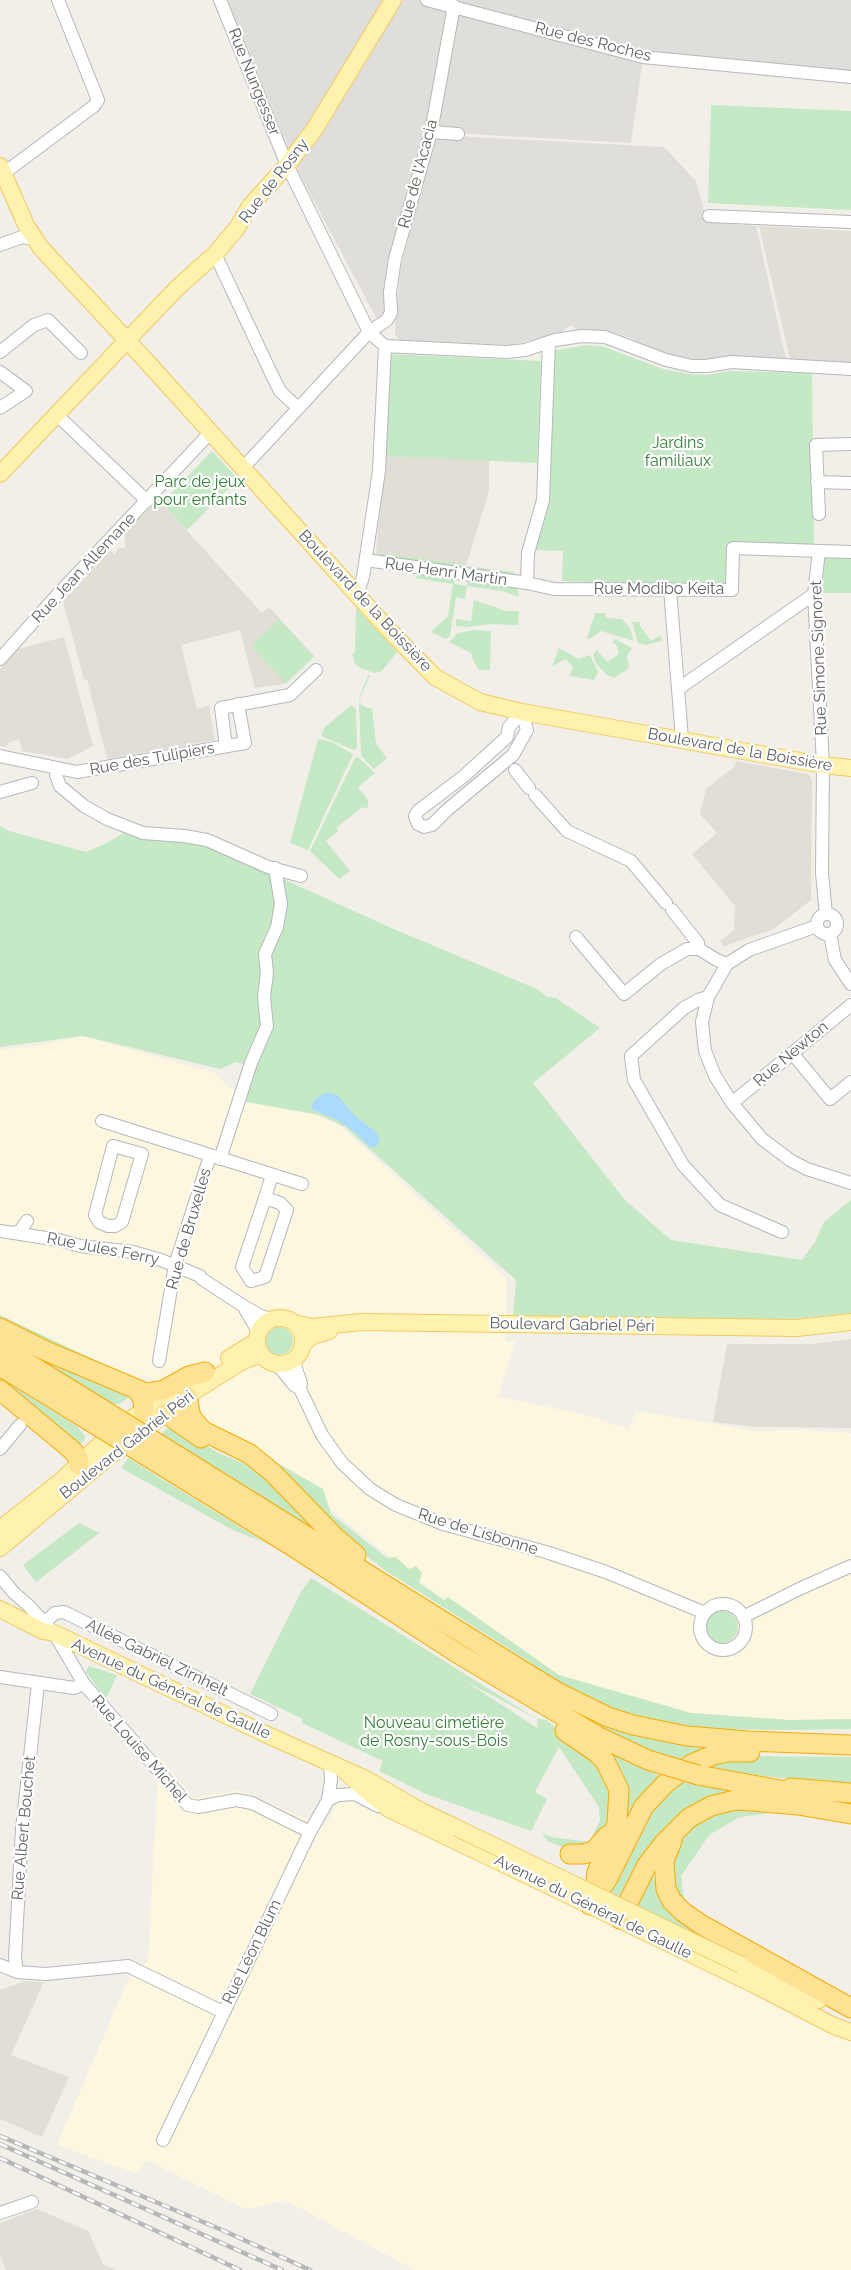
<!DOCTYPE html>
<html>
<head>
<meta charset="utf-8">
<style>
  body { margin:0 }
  canvas { display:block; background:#f1efe8 }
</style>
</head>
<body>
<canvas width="851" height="2270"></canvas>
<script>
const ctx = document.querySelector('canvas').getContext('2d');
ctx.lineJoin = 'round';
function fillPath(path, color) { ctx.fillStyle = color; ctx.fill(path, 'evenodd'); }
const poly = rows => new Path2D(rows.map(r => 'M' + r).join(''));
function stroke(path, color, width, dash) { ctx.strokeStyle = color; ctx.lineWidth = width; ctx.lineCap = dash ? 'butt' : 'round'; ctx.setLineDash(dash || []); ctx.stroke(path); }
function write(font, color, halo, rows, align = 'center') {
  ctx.font = font + ' Raleway,sans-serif'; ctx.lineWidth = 4.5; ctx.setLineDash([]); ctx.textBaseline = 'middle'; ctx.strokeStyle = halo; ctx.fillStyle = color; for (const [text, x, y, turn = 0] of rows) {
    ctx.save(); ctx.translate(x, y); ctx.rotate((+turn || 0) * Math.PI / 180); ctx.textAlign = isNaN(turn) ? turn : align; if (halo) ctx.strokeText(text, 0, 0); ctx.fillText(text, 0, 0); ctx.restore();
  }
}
fillPath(poly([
  [83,1036,215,1073,246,1102,306,1112,338,1124,507,1279,505,1341,515,1341,498,1397,582,1414,629,1429,636,1411,757,1431,805,1430,851,1433,851,1719,789,1720,691,1713,559,1675,444,1600,251,1446,212,1428,200,1415,198,1409,202,1395,141,1375,134,1384,0,1319,0,1050,35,1046],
  [159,1756,193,1798,240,1790,325,1827,340,1796,612,1925,851,2042,851,2270,415,2270,285,2200,255,2208,245,2209,146,2160,138,2174,57,2145,131,1973,148,1962]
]), '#fef7e0');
fillPath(poly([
  [227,0,851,0,851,71,643,57,631,143,431,132,395,259,391,313,380,325,298,171],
  [436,135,664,147,696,181,707,222,756,226,786,359,733,356,704,360,684,358,650,348,633,339,612,332,577,330,571,325,561,332,512,345,400,340,395,335,396,309,401,266]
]), '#e0deda');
fillPath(poly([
  [759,226,851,231,851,364,790,360],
  [384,456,489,460,489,491,466,566,452,562,376,553],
  [158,499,262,613,269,607,314,656,285,684,255,688,240,630,181,645,197,709,209,705,215,740,107,759,87,679,84,680,63,601,110,551,115,555,118,548,125,548,125,533],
  [64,637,93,746,67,759,22,751,19,739,10,742,6,747,0,746,0,669,18,649],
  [736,761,808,774,812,780,811,900,774,929,724,946,720,941,734,930,735,906,692,854,717,833,700,814,706,789,735,766],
  [851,1339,851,1428,757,1427,713,1422,727,1344,813,1344],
  [24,1981,44,1982,11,2055,69,2077,42,2137,0,2119,0,1988,1,1990],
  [37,2209,88,2231,103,2264,116,2270,6,2270,0,2255,0,2223]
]), '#e1ded6');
fillPath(poly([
  [711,105,851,111,851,210,708,203],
  [588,345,604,347,663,369,689,374,707,375,730,371,812,373,814,546,731,545,731,587,562,581,563,551,532,550,552,351],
  [388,354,541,361,537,463,384,456],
  [212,451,238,479,187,530,162,503],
  [376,553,452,562,466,566,514,572,515,577,381,559],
  [821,558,851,558,851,593,820,593],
  [420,570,455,576,454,584,467,586,468,578,517,586,519,597,502,591,467,586,465,599,456,597,450,636,446,639,431,632,448,616,453,584,416,578],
  [474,600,506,611,519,611,518,625,489,624,469,627,456,626,456,619,471,621],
  [356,608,397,652,382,671,375,673,360,668,355,664,352,653,355,653],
  [596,611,596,613,605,613,606,618,622,619,630,628,634,641,601,631,589,639,587,638],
  [279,619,314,657,286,683,251,646],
  [632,622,640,622,640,626,651,641,661,635,662,641,645,645,638,643],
  [474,630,491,631,490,670,479,670,472,658,473,656,471,653,449,642,458,633],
  [615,639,632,648,627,656,629,668,614,678,606,674,596,663,593,654,598,649,598,652,608,662,619,654,616,644,612,643],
  [559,648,578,659,590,655,598,672,594,680,570,676,573,666,565,659,552,667],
  [368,675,370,675,359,701,361,705,372,709,376,744,387,758,374,769,361,756,359,699],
  [351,705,356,709,357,748,354,750,321,736,324,728],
  [318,739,332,742,353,754,308,850,290,843],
  [358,757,375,773,358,787,368,800,368,807,364,809,362,807,336,828,338,831,326,841,350,871,339,879,310,851,355,758],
  [0,826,9,831,86,852,105,844,129,830,189,839,269,872,275,881,285,880,396,930,537,989,547,997,556,998,600,1028,533,1083,625,1200,671,1240,802,1260,815,1242,824,1222,851,1200,851,1313,796,1319,513,1316,516,1280,345,1127,320,1115,246,1102,244,1100,252,1067,236,1062,220,1069,83,1036,0,1047],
  [0,1315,137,1380,0,1324],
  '265 1341a14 14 0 1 1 28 0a14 14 0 1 1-28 0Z',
  [0,1338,132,1395,121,1403,114,1405],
  [0,1377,78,1427,85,1437,84,1441,79,1444,0,1383],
  [173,1423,218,1453,253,1467,335,1543,160,1435],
  [260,1453,323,1489,331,1514,387,1558,396,1557,409,1569,416,1566,422,1573,419,1583,444,1600,448,1597,559,1675,691,1713,789,1720,851,1719,851,1729,792,1730,716,1729,681,1726,618,1712,557,1683,528,1661,383,1569,359,1550],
  [128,1458,266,1543,233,1530,121,1468],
  [79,1523,99,1533,36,1582,23,1565],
  [311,1578,537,1719,546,1720,589,1752,609,1784,612,1811,608,1824,594,1848,573,1851,547,1841,542,1833,551,1837,589,1842,600,1820,599,1807,559,1747,535,1792,547,1799,531,1831,426,1794,379,1771,383,1761,302,1723,303,1719,250,1694,301,1592],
  [465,1681,537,1719,538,1728,537,1728],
  '706 1627a16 16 0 1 1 32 0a16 16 0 1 1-32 0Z',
  [89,1666,117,1675,106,1699,86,1672],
  [550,1697,723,1746,683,1762,651,1753,617,1739],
  [595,1743,625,1760,663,1777,624,1828],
  [734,1756,851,1757,851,1788,700,1767],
  [677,1781,750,1793,715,1799,623,1899,612,1894,613,1883,649,1813],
  [744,1807,769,1809,769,1813,740,1817,709,1835,681,1876,685,1906,670,1882,672,1851,686,1833,700,1821,721,1810],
  [652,1872,660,1895,731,1953,635,1905]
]), '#c5e8c5');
fillPath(poly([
  [328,1092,337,1095,355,1116,377,1133,380,1141,376,1147,370,1147,355,1132,338,1120,313,1110,311,1106,315,1099]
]), '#aadaff');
const minor = poly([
  [220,0,287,165,369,332,385,346,507,352,525,350,555,340,582,336,605,337,666,360,692,366,706,366,732,362,851,369],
  [427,0,643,57,851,77],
  [431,132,458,134],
  [3,174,94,106,98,100,58,0],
  [709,216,851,222],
  [0,245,22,237,35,239],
  [215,254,271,373,280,391,297,407],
  [0,352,34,325,48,320,81,353],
  [0,372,26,391,0,408],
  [56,414,147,501],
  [242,469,369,332,387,320,391,313,390,292,395,259,431,132,454,6],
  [817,482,851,483],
  [819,514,816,445,851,444],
  [819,551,814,594,823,765,822,873,826,914],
  [366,560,527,583,554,589,732,590,733,548,851,552],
  [527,583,528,553,543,500,549,342],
  [670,589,682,739],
  [357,595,363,577,379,471,385,346],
  [0,659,59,593,210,433],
  [678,689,814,594],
  [522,712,527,730,513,755,447,810,432,825,424,827,418,824,415,816,418,811,464,776,507,737,509,727,522,712],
  [226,746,221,708,290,695,316,670],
  [0,756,77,772,245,743,238,704],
  [59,769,56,775,60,786,84,806,107,819,143,833,184,836,207,840,268,867,301,876],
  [515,770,529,788],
  [0,792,32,783],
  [535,795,567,831,631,861,666,903],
  [672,910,698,943,699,949],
  '817 924a10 10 0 1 1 20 0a10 10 0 1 1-20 0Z',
  [817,926,749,950,727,964,708,997,702,1022,705,1051,715,1076,732,1103,762,1139,790,1160,807,1169,851,1183],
  [830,934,835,960,851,984],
  [576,937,624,994,661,964,687,949,699,949,717,960,727,964],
  [708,997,698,1000,684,1008,631,1056,634,1080,683,1165,720,1205,782,1232],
  [792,1053,830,1099,851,1082],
  [732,1103,851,1005],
  [102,1121,302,1184],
  [113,1146,142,1154,122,1222,115,1226,108,1226,99,1222,95,1215,113,1146],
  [220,1159,251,1063,267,1026,264,997,267,973,265,954,277,927,281,904,275,868],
  [265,1198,280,1203,287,1210,265,1277,251,1281,242,1267,265,1198,272,1175],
  [0,1231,59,1240,80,1246,133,1252,161,1260,200,1276,202,1279,245,1307,261,1316,273,1320],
  [13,1233,20,1231,27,1221],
  [245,1309,259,1333],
  [296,1357,295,1366,301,1383,300,1389],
  [159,1361,175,1265,210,1156],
  [270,1361,281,1369,294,1385,300,1389,322,1435,342,1463,370,1489,396,1505,443,1524,546,1552,606,1572,705,1613],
  [0,1449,20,1425],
  [0,1576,14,1593,28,1605,54,1633,84,1684,188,1805,198,1807,236,1800,252,1803,310,1832],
  '700 1627a23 23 0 1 1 46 0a23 23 0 1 1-46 0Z',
  [743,1617,799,1589,851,1566],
  [44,1623,55,1613,64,1612,271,1714],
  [0,1677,74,1688,84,1684],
  [328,1800,338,1795,355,1794,378,1806],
  [0,1965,17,1972,46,1974,128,1966,223,2012],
  [17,1972,15,1958,22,1829,38,1684],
  [163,2140,310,1832,328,1800,331,1780,330,1762],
  [0,2213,32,2202]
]);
const major = poly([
  [0,166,26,225,41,248,149,364,387,628,435,677,480,702,522,712,823,765,851,768],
  [0,474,177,288,215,254,237,228,250,206,287,165,314,130,393,0],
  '257 1341a23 23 0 1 1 46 0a23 23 0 1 1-46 0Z',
  [294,1323,312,1327,362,1322,797,1328,851,1322],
  [302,1346,308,1339,315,1335,329,1331],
  [229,1358,257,1341],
  [0,1529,62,1480,109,1436,134,1417,183,1387],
  [0,1548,99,1465,187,1396,241,1362,261,1354],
  [0,1609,43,1631,54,1633,263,1733,366,1779,421,1811,457,1828],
  [343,1769,369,1793,389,1809,757,1986,832,2025,851,2032],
  [741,1965,785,1983,819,2000]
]);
const highway = poly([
  [0,1328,46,1351,146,1393,164,1390,189,1376,205,1372],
  [0,1346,102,1409],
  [0,1366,88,1420],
  [0,1390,73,1451,79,1459,79,1465],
  [138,1391,143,1400,144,1412],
  [187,1396,191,1417,203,1431,250,1454,273,1473,336,1538,356,1555],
  [165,1413,201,1438],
  [165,1448,523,1671,559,1693,608,1717,633,1725,687,1736,748,1741,851,1745],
  [153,1460,292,1546,457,1653,597,1736,648,1760],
  [565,1731,597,1753,605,1761,619,1790,617,1823,597,1872,594,1895],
  [698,1775,803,1794],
  [791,1788,851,1793],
  [672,1841,664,1861,666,1889,672,1901,683,1912,702,1925,851,2008],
  [570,1854,583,1854,594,1851,607,1836],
  [590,1905,608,1878,644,1806,667,1782,692,1764,713,1755,728,1752,750,1752],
  [620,1919,647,1865,664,1843,689,1818,711,1806,735,1800,752,1801,798,1805,851,1814]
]);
stroke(minor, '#b5b8bc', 14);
stroke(major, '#f2c960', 18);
stroke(highway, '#f9ab00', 21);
stroke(minor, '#fff', 12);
stroke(major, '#fff2af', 16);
stroke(highway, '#fde293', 19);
const rail = poly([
  [0,2136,222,2230,310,2270],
  [0,2144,282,2270],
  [0,2158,240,2270]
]);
stroke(rail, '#b6b7b8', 4.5);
stroke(rail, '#fff', 2.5, [8]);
const majorBridge = poly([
  [457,1828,741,1965]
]);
const highwayBridge = poly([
  [102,1409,165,1448],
  [88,1420,153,1460],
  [648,1760,698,1775]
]);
stroke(majorBridge, '#f2c960', 18, []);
stroke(highwayBridge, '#f9ab00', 21, []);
stroke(majorBridge, '#fff2af', 16);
stroke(highwayBridge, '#fde293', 19);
write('16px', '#5f6368', '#fff', [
  ["Rue des Roches",593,42,14],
  ["Rue Nungesser",254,82,68],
  ["Rue de l'Acacia",418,174,-75],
  ["Rue de Rosny",274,181,-52],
  ["Rue Jean Allemane",84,568,-47],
  ["Rue Henri Martin",446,572,8],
  ["Rue Modibo Keita",659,589],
  ["Boulevard de la Boissière",365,601,47],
  ["Rue Simone Signoret",819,658,-92],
  ["Boulevard de la Boissière",740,750,10],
  ["Rue des Tulipiers",152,759,-10],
  ["Rue Newton",791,1054,-40],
  ["Rue de Bruxelles",189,1229,-74],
  ["Rue Jules Ferry",103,1249,11],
  ["Boulevard Gabriel Péri",572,1325,1],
  ["Boulevard Gabriel Péri",127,1445,-38],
  ["Rue de Lisbonne",478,1532,17],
  ["Allée Gabriel Zirnhelt",157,1658,26],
  ["Avenue du Général de Gaulle",171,1689,25],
  ["Rue Louise Michel",139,1749,49],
  ["Rue Albert Bouchet",24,1828,-85],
  ["Avenue du Général de Gaulle",593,1907,26],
  ["Rue Léon Blum",252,1952,-64]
]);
write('16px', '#348238', '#fff', [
  ["Jardins",678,443],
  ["familiaux",678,461],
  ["Parc de jeux",200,482],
  ["pour enfants",200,500],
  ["Nouveau cimetière",434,1723],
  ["de Rosny-sous-Bois",434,1741]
]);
</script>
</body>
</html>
